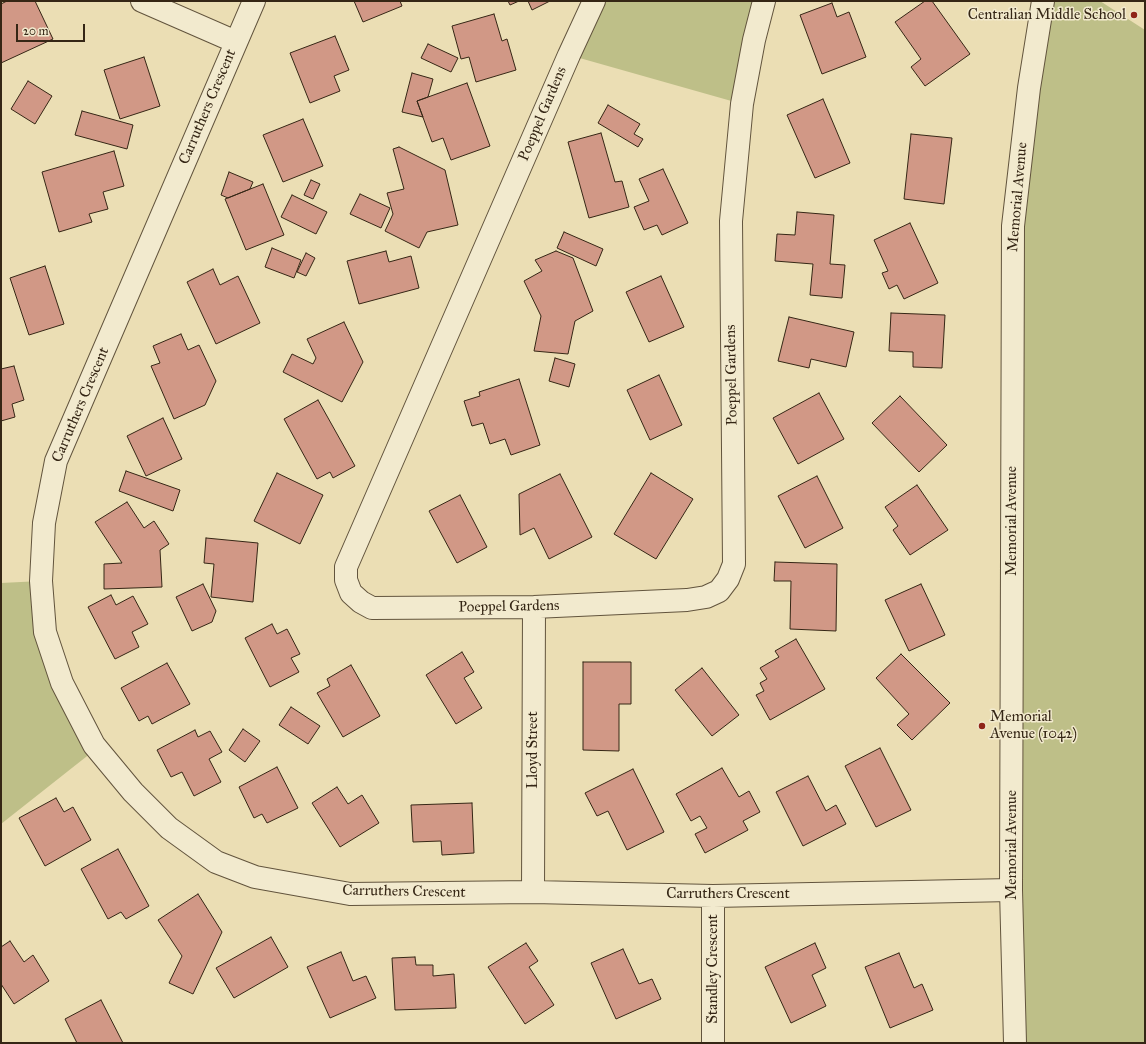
<!DOCTYPE html>
<html>
<head>
<meta charset="utf-8">
<style>
  body { margin:0 }
  #map { position:relative; width:1146px; height:1044px; overflow:hidden; background:#ebdeb4; font-family:"IM FELL Great Primer",serif }
  canvas { display:block }
  .frame { position:absolute; inset:0; border:2px solid #352615; pointer-events:none }
  .scale { position:absolute; left:16px; top:24px; width:69px; height:18px; box-sizing:border-box; border:2px solid #352615; border-top:0; padding-left:5px; font-size:12px; line-height:14px; white-space:nowrap; color:#352615; -webkit-text-stroke:3px #f2eace; paint-order:stroke }
</style>
</head>
<body>
<div id="map">
<canvas width="1146" height="1044"></canvas>
<div class="frame"></div>
<div class="scale">20 m</div>
</div>
<script>
const ctx = document.querySelector('canvas').getContext('2d');
ctx.lineJoin = 'round';
function fillPath(path, color) { ctx.fillStyle = color; ctx.fill(path, 'evenodd'); }
const poly = rows => new Path2D(rows.map(r => 'M' + r).join(''));
function stroke(path, color, width, dash) { ctx.strokeStyle = color; ctx.lineWidth = width; ctx.lineCap = dash ? 'butt' : 'round'; ctx.setLineDash(dash || []); ctx.stroke(path); }
function write(font, color, halo, rows, align = 'center') {
  ctx.font = font + ' "IM FELL Great Primer",serif'; ctx.lineWidth = 3; ctx.setLineDash([]); ctx.textBaseline = 'middle'; ctx.strokeStyle = halo; ctx.fillStyle = color; for (const [text, x, y, turn = 0] of rows) {
    ctx.save(); ctx.translate(x, y); ctx.rotate((+turn || 0) * Math.PI / 180); ctx.textAlign = isNaN(turn) ? turn : align; if (halo) ctx.strokeText(text, 0, 0); ctx.fillText(text, 0, 0); ctx.restore();
  }
}
fillPath(poly([
  [594,1,764,1,742,104,569,55],
  [1043,1,1100,1,1145,30,1145,1043,1015,1043,1013,226],
  [41,581,46,635,96,749,1,824,1,583]
]), '#bebf88');
const building = poly([
  [7,1,35,1,53,39,1,63,1,4,7,1],
  [354,1,400,1,402,6,363,22,354,1],
  [508,1,519,1,510,5,508,1],
  [528,1,550,1,532,10,528,1],
  [925,1,932,1,970,54,925,86,911,67,921,59,895,22,925,1],
  [832,3,837,17,849,12,866,57,822,74,800,15,832,3],
  [494,14,502,41,507,39,516,70,476,82,469,57,461,59,452,26,494,14],
  [335,36,349,70,334,76,340,91,310,103,290,53,335,36],
  [428,44,458,58,451,72,421,58,428,44],
  [144,57,160,106,120,119,104,70,144,57],
  [412,73,433,79,428,97,417,101,423,117,402,112,412,73],
  [28,81,52,96,35,124,11,109,28,81],
  [467,83,490,146,451,160,443,138,432,142,417,101,467,83],
  [823,99,850,163,815,178,787,115,823,99],
  [608,105,640,124,634,134,643,139,638,147,598,123,608,105],
  [82,111,133,125,127,149,75,135,82,111],
  [303,119,323,166,283,182,263,135,303,119],
  [601,133,615,182,622,181,629,207,589,218,568,142,601,133],
  [911,134,952,138,944,204,904,199,911,134],
  [399,147,445,170,458,225,427,232,419,248,385,231,393,214,387,193,404,189,393,149,399,147],
  [114,151,124,186,103,192,108,209,89,214,92,222,59,232,42,172,114,151],
  [663,169,688,223,662,235,657,225,644,230,634,207,649,201,639,179,663,169],
  [229,172,253,182,250,189,228,198,221,195,229,172],
  [311,180,320,184,313,199,304,195,311,180],
  [263,184,284,235,246,250,225,199,263,184],
  [360,194,390,208,381,228,350,214,360,194],
  [292,195,327,212,316,234,281,217,292,195],
  [797,212,834,215,830,264,845,265,842,298,810,295,813,264,775,261,777,234,795,235,797,212],
  [910,223,938,283,904,299,897,285,889,289,882,273,888,271,874,240,910,223],
  [564,232,603,249,596,266,557,248,564,232],
  [272,248,301,260,294,278,265,267,272,248],
  [386,251,389,262,411,256,419,288,359,304,347,261,386,251],
  [556,251,573,258,593,311,575,321,568,354,534,351,541,316,524,281,542,271,535,260,556,251],
  [306,253,315,258,306,276,297,272,306,253],
  [45,266,64,324,29,335,10,278,45,266],
  [213,269,220,285,238,276,260,323,216,344,187,282,213,269],
  [661,276,684,327,649,342,626,292,661,276],
  [891,313,945,315,942,368,913,367,913,352,889,351,891,313],
  [789,317,854,332,846,367,811,359,809,368,778,361,789,317],
  [344,322,363,362,342,402,283,372,292,354,313,364,316,358,307,339,344,322],
  [181,334,188,350,199,345,216,381,205,405,174,419,151,366,160,363,153,346,181,334],
  [555,358,575,364,569,387,549,381,555,358],
  [14,366,24,400,12,404,15,417,1,421,1,369,14,366],
  [659,375,682,425,650,440,627,390,659,375],
  [519,379,540,445,511,455,505,439,490,444,483,423,472,426,464,401,480,396,479,392,519,379],
  [819,393,844,439,798,464,773,418,819,393],
  [900,396,947,445,919,472,872,423,900,396],
  [318,400,355,466,333,478,330,472,317,479,284,419,318,400],
  [163,418,182,459,146,476,127,436,163,418],
  [126,471,180,490,173,511,119,491,126,471],
  [277,473,323,495,300,544,254,521,277,473],
  [651,473,693,499,656,559,614,534,651,473],
  [560,474,592,537,549,559,534,528,520,535,519,494,560,474],
  [817,476,843,528,805,548,778,496,817,476],
  [917,485,948,530,910,555,893,530,898,526,885,507,917,485],
  [460,495,487,547,457,563,429,511,460,495],
  [127,502,144,528,154,521,169,544,160,550,162,587,104,589,104,564,122,563,95,522,127,502],
  [206,538,258,543,253,602,211,597,214,564,204,563,206,538],
  [775,562,837,564,836,631,790,629,791,581,774,581,775,562],
  [203,584,216,611,212,622,192,631,176,597,203,584],
  [921,584,945,635,909,651,885,600,921,584],
  [111,595,116,605,133,596,148,624,132,632,139,647,115,659,88,607,111,595],
  [272,624,277,634,287,629,300,654,291,658,299,672,270,687,245,638,272,624],
  [796,639,825,689,770,720,756,695,764,691,760,683,767,679,760,668,779,657,775,651,796,639],
  [462,652,474,672,464,678,482,708,456,724,426,675,462,652],
  [901,654,950,703,912,740,897,725,909,714,876,678,901,654],
  [583,662,631,662,631,704,619,704,619,751,583,750,583,662],
  [167,663,190,704,152,724,148,716,139,721,121,688,167,663],
  [351,665,380,716,343,737,317,693,330,686,327,679,351,665],
  [702,668,739,715,712,736,675,690,702,668],
  [291,707,320,726,308,744,279,725,291,707],
  [243,729,260,741,245,762,229,750,243,729],
  [195,730,198,737,210,731,222,752,209,759,221,782,194,796,182,772,171,777,157,750,195,730],
  [880,748,911,810,876,827,845,766,880,748],
  [277,767,298,808,267,823,262,814,254,818,239,787,277,767],
  [722,768,739,797,749,791,760,812,743,821,748,830,705,853,695,834,707,828,700,816,691,821,676,794,722,768],
  [633,769,664,832,627,850,608,811,597,816,585,793,633,769],
  [808,776,826,811,836,805,846,824,803,846,776,792,808,776],
  [337,787,348,804,362,795,379,823,340,847,312,803,337,787],
  [56,798,64,812,73,807,91,840,45,866,19,818,56,798],
  [472,803,474,853,442,855,441,841,413,842,411,805,472,803],
  [118,849,149,906,126,919,121,912,108,919,81,869,118,849],
  [198,894,222,932,193,994,169,983,182,956,158,920,198,894],
  [271,937,288,967,234,998,216,968,271,937],
  [10,941,24,962,33,955,49,981,14,1004,1,984,1,947,10,941],
  [526,943,538,961,529,967,554,1005,525,1024,488,967,526,943],
  [815,943,826,968,812,975,826,1006,791,1023,765,967,815,943],
  [623,949,639,984,652,979,661,999,616,1019,591,963,623,949],
  [341,952,353,981,366,976,376,998,330,1018,307,967,341,952],
  [899,953,914,988,922,984,933,1010,890,1028,865,967,899,953],
  [415,957,416,965,433,965,433,976,454,974,456,1008,395,1010,392,958,415,957],
  [101,1000,123,1043,77,1043,65,1019,101,1000]
]);
fillPath(building, '#d19886');
stroke(building, '#352615', 1);
const minor = poly([
  [142,1,236,42],
  [254,1,56,461,44,523,41,581,45,632,62,683,94,745,133,792,169,828,216,862,255,877,350,894,533,892,713,896,1011,890],
  [594,1,569,55,346,567,346,580,351,593,361,602,372,608,534,607,687,600,706,597,719,591,728,579,734,564,731,221,742,104,754,40,764,1],
  [533,892,534,607],
  [713,896,713,1043],
  [1015,1043,1011,890,1013,226,1029,88,1043,1]
]);
stroke(minor, '#62543d', 24);
stroke(minor, '#f2eace', 22);
for (const [x, y, r, color] of [
  [1134,15,4,"#8f2418"],
  [982,726,4,"#8f2418"]
]) { const dot = new Path2D(); dot.arc(x, y, r, 0, 2 * Math.PI); ctx.fillStyle = color; ctx.fill(dot); stroke(dot, '#f2eace', 1.5); }
write('15px', '#352615', '#f2eace', [
  ["Centralian Middle School",1126,15],
  ["Memorial",990,717,"left"],
  ["Avenue (1042)",990,734,"left"]
], 'right');
write('15px', '#352615', '#f2eace', [
  ["Carruthers Crescent",208,107,-67],
  ["Poeppel Gardens",543,114,-67],
  ["Memorial Avenue",1018,197,-85],
  ["Poeppel Gardens",732,375,-91],
  ["Carruthers Crescent",81,405,-67],
  ["Memorial Avenue",1012,521,-90],
  ["Poeppel Gardens",509,607,-1],
  ["Lloyd Street",533,750,-90],
  ["Memorial Avenue",1012,845,-90],
  ["Carruthers Crescent",404,892,1],
  ["Carruthers Crescent",728,894],
  ["Standley Crescent",713,969,-90]
]);
</script>
</body>
</html>
